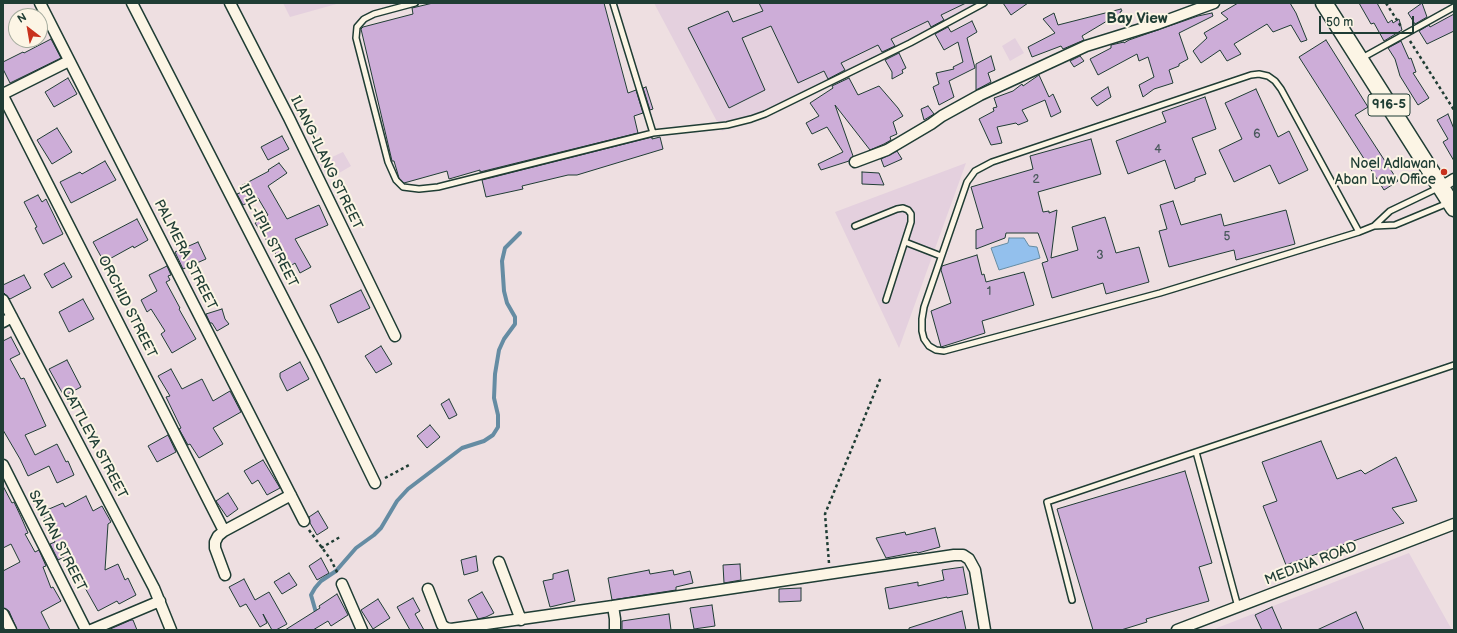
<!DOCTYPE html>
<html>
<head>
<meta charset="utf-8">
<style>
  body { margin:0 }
  #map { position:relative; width:1457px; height:633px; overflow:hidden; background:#eedfe1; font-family:"Balsamiq Sans",sans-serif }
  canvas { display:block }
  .frame { position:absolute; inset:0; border:4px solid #1f3d34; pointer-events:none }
  .north { position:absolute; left:8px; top:8px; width:40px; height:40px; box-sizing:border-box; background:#fcf5e5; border:1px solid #a4ab9e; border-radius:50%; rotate:329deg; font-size:11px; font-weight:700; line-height:16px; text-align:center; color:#1f3d34 }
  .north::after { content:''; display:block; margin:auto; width:14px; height:18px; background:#c8321e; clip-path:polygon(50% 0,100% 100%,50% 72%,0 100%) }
  .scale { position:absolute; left:1319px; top:16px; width:95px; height:18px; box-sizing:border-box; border:2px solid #1f3d34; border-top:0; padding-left:5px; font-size:12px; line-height:14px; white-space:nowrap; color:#1f3d34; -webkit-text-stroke:3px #fcf5e5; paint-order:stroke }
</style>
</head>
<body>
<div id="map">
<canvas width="1457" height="633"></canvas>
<div class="frame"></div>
<div class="north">N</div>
<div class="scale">50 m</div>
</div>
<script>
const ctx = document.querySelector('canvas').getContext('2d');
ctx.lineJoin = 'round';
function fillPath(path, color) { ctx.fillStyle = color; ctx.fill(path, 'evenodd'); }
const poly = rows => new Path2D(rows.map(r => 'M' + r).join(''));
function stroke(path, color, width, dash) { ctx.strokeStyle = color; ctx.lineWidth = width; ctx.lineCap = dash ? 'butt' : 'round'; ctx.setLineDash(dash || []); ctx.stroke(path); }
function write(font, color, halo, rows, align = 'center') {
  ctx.font = font + ' "Balsamiq Sans",sans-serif'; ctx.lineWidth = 4; ctx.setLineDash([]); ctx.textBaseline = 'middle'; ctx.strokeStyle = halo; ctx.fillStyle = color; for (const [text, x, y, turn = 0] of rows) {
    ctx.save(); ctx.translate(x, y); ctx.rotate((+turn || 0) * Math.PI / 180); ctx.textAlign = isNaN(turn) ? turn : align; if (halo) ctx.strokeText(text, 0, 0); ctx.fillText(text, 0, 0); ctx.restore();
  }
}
fillPath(poly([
  [283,3,340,3,290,17],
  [654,3,988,3,722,131],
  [1015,38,1024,53,1010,61,1002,46],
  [343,152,351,166,329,179,319,163],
  [966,163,899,348,835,212],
  [1409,553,1452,630,1212,630,1342,579]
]), '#e4d0de');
const water = poly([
  [1009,238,1024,238,1029,246,1037,247,1040,258,999,270,991,248,1008,243,1009,238]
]);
fillPath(water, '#93c0ed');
stroke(water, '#658ca3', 1);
stroke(poly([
  [317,616,311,595,315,588,321,581,336,571,356,548,374,535,381,528,397,501,408,489,462,448,484,441,493,435,498,427,498,415,494,398,495,374,499,350,504,339,515,324,515,317,507,303,504,291,502,261,505,248,520,233]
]), '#658ca3', 4);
const building = poly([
  [433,3,604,3,628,93,636,90,643,113,634,116,638,133,480,172,480,170,449,179,447,171,404,183,399,178,394,161,392,161,361,29,363,27,413,14,412,8,433,3],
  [759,3,966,3,941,15,944,20,931,27,928,21,891,39,895,46,882,52,878,45,841,63,845,70,828,79,824,71,798,83,771,26,742,38,765,90,729,108,688,28,728,11,733,22,763,11,759,3],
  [1003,3,1028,3,1011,15,1003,3],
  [1238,3,1290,3,1296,13,1307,40,1301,42,1291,25,1273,32,1267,24,1234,44,1241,54,1227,61,1220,50,1201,63,1193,51,1207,38,1204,33,1228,19,1221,13,1238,3],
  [1359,3,1377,3,1388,23,1392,20,1393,23,1399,19,1402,30,1384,41,1374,23,1371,24,1359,3],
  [1422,3,1427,17,1415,24,1408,13,1422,3],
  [1121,9,1122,11,1120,12,1122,19,1108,24,1107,21,1082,36,1084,40,1063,49,1061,46,1032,57,1028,47,1055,33,1043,19,1054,13,1058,25,1121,9],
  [1212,13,1213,16,1179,33,1188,59,1179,64,1179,66,1169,70,1173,83,1154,89,1143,97,1139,85,1154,77,1148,57,1139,61,1137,54,1098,75,1090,59,1111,48,1111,45,1124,42,1124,43,1129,40,1198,16,1212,13],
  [1454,14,1454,31,1427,44,1419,31,1429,25,1430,27,1454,14],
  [972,21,977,32,967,38,975,68,949,81,954,97,939,105,933,87,939,84,936,73,954,69,953,67,963,62,958,42,944,50,935,34,948,27,951,32,972,21],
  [51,39,61,58,10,83,3,69,3,62,23,52,24,53,51,39],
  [1326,40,1368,107,1355,115,1398,181,1384,190,1299,57,1326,40],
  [1401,41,1409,59,1411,58,1416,72,1413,73,1429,98,1418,105,1400,76,1395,59,1388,48,1401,41],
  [899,53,906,68,902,70,903,73,892,79,892,72,885,60,899,53],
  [991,56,995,70,988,73,991,82,976,90,976,64,991,56],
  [1080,56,1084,61,1074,67,1070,61,1080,56],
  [1039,75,1049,97,1053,94,1061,112,1051,117,1045,100,1022,110,1028,121,1018,125,1016,123,997,127,1002,143,991,145,979,119,994,111,993,108,997,107,994,98,1013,91,1022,84,1023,86,1039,75],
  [68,78,77,94,54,107,45,92,68,78],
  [849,78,858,95,879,86,898,108,903,116,893,122,897,134,890,137,891,140,884,144,870,150,835,105,853,156,849,161,821,170,818,164,843,152,827,127,812,134,806,123,819,116,810,103,833,88,832,86,849,78],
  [646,87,653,109,650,110,643,88,646,87],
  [1108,87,1111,97,1097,106,1091,98,1108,87],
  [1256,89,1278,137,1289,131,1308,170,1279,184,1270,165,1234,182,1219,150,1242,139,1225,103,1256,89],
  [1205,97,1216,129,1192,138,1206,174,1195,178,1195,181,1175,189,1165,160,1128,174,1116,141,1166,122,1162,112,1205,97],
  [928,106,934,114,924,120,921,109,928,106],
  [1448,114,1454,129,1454,161,1443,142,1448,139,1437,120,1448,114],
  [57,128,72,152,52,164,37,140,57,128],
  [282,136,289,149,268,160,261,147,282,136],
  [652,137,652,139,660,137,663,149,577,175,568,175,522,186,523,189,486,197,482,180,652,137],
  [1091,139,1101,174,1038,192,1043,212,1049,211,1049,213,1057,210,1051,258,1078,250,1072,227,1105,217,1116,253,1139,247,1149,282,1106,294,1103,283,1052,298,1042,263,1048,261,1038,233,1006,233,1005,238,976,249,976,230,983,228,971,187,1033,169,1030,156,1091,139],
  [897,151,902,159,884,167,881,159,897,151],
  [105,161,116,180,71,203,60,182,80,172,82,174,105,161],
  [279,163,287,173,268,186,287,219,319,205,328,225,295,239,311,267,300,273,295,263,286,269,255,223,268,215,258,198,243,205,237,194,242,192,239,187,269,171,268,170,279,163],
  [862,172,879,173,884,185,862,184,862,172],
  [38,195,42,202,46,199,63,234,43,244,35,228,37,227,24,202,38,195],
  [1173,201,1181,225,1221,214,1224,226,1286,210,1295,244,1236,260,1234,250,1169,267,1159,231,1167,229,1160,205,1173,201],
  [137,219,148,240,134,248,133,246,104,262,93,242,137,219],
  [198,242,206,259,183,269,175,252,198,242],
  [977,255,982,275,984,274,986,282,1024,272,1034,305,982,321,985,333,941,347,931,311,951,303,941,270,942,266,977,255],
  [64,263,72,277,52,288,44,274,64,263],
  [167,266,171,275,168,276,170,280,166,282,180,308,179,309,196,339,172,353,161,334,165,331,151,309,147,312,141,300,157,291,149,275,167,266],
  [24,275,31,288,10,299,3,292,3,285,24,275],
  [361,290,370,308,338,323,330,305,361,290],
  [83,299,94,319,69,332,59,312,83,299],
  [222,309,225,319,229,324,217,331,212,323,210,323,206,314,222,309],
  [11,337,20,354,10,359,21,379,24,378,46,426,25,435,35,455,57,444,66,462,68,461,74,475,57,483,49,466,28,476,20,459,3,430,3,341,11,337],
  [381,346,392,364,376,373,365,356,381,346],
  [67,360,81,387,64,396,49,369,67,360],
  [300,362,309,379,287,391,280,377,280,373,300,362],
  [171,369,182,389,202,379,213,401,230,391,241,412,213,428,223,444,199,458,190,444,188,445,179,429,181,428,166,397,170,396,158,376,171,369],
  [449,399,457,415,449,419,441,404,449,399],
  [430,425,440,437,427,448,417,436,430,425],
  [168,435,176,452,157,462,148,446,168,435],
  [1321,441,1337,479,1361,470,1365,474,1396,457,1417,501,1392,508,1404,523,1286,565,1263,506,1277,501,1262,462,1321,441],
  [263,460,280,488,267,495,258,480,252,484,244,471,263,460],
  [1185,471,1212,563,1199,567,1209,601,1146,619,1147,622,1121,630,1093,630,1057,509,1185,471],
  [3,486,12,503,14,502,21,517,28,533,25,534,35,552,39,550,46,566,43,567,51,588,53,587,61,601,41,612,50,630,17,630,9,611,3,608,3,571,20,562,11,544,3,548,3,486],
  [228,493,238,509,227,517,216,501,228,493],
  [86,496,93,511,102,506,111,522,108,524,105,570,118,564,125,580,128,578,136,595,119,604,117,601,98,611,70,561,67,563,64,557,58,560,50,544,55,542,42,512,63,503,65,507,86,496],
  [318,511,328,528,317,535,310,523,309,517,318,511],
  [935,528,940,547,918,553,917,552,886,558,876,538,905,532,906,535,935,528],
  [476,556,478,571,464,575,461,560,476,556],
  [321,558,329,573,317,580,309,566,321,558],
  [740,564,741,580,724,583,723,565,740,564],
  [963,567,968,594,947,598,947,597,889,609,885,588,918,582,918,586,944,580,942,570,963,567],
  [568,570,575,601,550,607,543,581,553,579,553,574,568,570],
  [649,570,650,574,673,570,674,575,690,571,693,583,676,587,676,590,612,600,608,578,649,570],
  [289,573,297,585,282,594,274,582,289,573],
  [244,579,255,600,269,592,287,624,276,630,272,630,263,614,267,623,260,627,246,604,240,607,229,587,244,579],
  [801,588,801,601,779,602,779,589,801,588],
  [482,592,494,613,486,617,478,619,468,600,482,592],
  [337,594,348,615,331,626,328,621,313,630,285,630,320,608,319,606,337,594],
  [413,598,420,611,415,614,424,630,410,630,397,607,413,598],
  [378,599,390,618,373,629,361,610,378,599],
  [712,605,715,626,694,629,690,608,712,605],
  [1272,607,1282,630,1262,630,1255,615,1272,607],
  [962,611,966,630,909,630,909,628,962,611],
  [1356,612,1364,630,1317,630,1356,612],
  [669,614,671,630,622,630,622,621,669,614],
  [131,620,133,620,137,630,108,630,131,620]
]);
fillPath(building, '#cdadd8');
stroke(building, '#1f3d34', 1);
const service = poly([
  [415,3,374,14,364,19,357,27,356,38,388,162,396,180,403,187,419,189,438,187,653,133,727,125,751,119,765,114,910,43,984,3],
  [613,3,653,133],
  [1362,58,1454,7],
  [855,226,897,209,903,208,908,210,911,214,911,222,886,300],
  [1374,226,1390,211,1438,188],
  [1359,232,1281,89,1275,81,1268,76,1259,74,1251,75,992,162,975,171,967,182,924,307,922,319,922,331,924,339,929,346,936,350,944,351,1160,293,1359,232,1374,226,1395,225,1448,203],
  [905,242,941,256],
  [1196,452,1238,607],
  [1072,600,1047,502,1454,365]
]);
const minor = poly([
  [40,3,304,521],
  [132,3,314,358,375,483],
  [230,3,289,118,395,336],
  [3,94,69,61],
  [3,96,224,531],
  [855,162,887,150,931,124,942,116,980,95,1086,46,1157,24,1214,3],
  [1441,187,1454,179],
  [3,300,154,588,171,630],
  [3,322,12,317],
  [3,465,86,630],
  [499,562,521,620],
  [225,575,215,548,215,542,218,536,224,531,291,495],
  [342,584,362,630],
  [428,589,442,625,446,628,451,629,613,606,954,555,963,555,969,559,975,570,985,630],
  [613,606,615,619,615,630],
  [3,614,11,630],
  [91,630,160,601],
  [1177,630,1454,524]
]);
const primary = poly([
  [1324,3,1454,208]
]);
stroke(service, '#1f3d34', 8);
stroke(minor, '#1f3d34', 13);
stroke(primary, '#1f3d34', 19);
stroke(poly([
  [1386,3,1402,28],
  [1410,41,1454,110],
  [385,478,411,464],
  [309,530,331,560,338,574],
  [321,548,340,537],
  [829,563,825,514,881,377]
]), '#1f3d34', 2.5, [3, 3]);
stroke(service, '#fcf5e5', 5);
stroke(minor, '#fcf5e5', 10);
stroke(primary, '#fcf5e5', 16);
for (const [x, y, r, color] of [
  [1444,172,4,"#c8321e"]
]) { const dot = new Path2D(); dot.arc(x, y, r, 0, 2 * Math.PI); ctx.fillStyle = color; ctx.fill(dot); stroke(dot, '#fcf5e5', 1.5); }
write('12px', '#4a595d', null, [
  ["6",1257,135],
  ["4",1158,150],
  ["2",1036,180],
  ["5",1227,237],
  ["3",1100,256],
  ["1",989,292]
]);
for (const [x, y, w] of [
  [1389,105,42]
]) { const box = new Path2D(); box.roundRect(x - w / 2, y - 11, w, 22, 3); ctx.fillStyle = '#fcf5e5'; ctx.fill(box); stroke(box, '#1f3d34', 1); }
write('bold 13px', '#1f3d34', null, [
  ["916-5",1389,105]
]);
write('14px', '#1f3d34', '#fcf5e5', [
  ["ILANG-ILANG STREET",326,163,64],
  ["IPIL-IPIL STREET",268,236,63],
  ["PALMERA STREET",185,255,63],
  ["ORCHID STREET",127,307,63],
  ["CATTLEYA STREET",94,443,62],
  ["SANTAN STREET",57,541,63],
  ["MEDINA ROAD",1311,564,-21]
]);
write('14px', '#1f3d34', '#fcf5e5', [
  ["Noel Adlawan",1436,164],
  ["Aban Law Office",1436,180]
], 'right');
write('bold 15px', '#1f3d34', '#fcf5e5', [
  ["Bay View",1137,19]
]);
</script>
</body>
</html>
